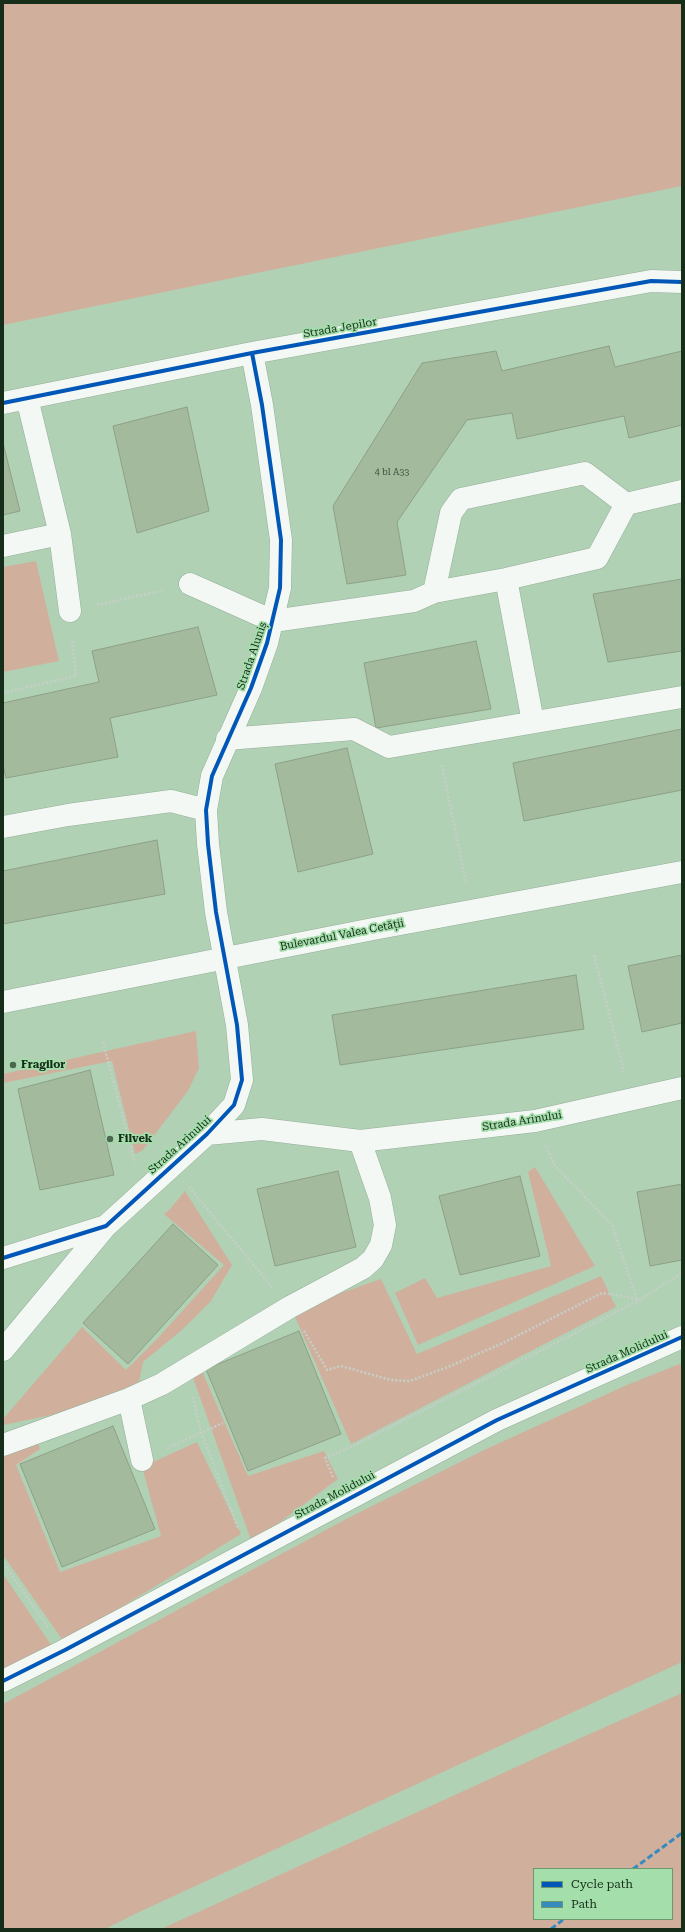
<!DOCTYPE html>
<html>
<head>
<meta charset="utf-8">
<style>
  body { margin:0 }
  #map { position:relative; width:685px; height:1932px; overflow:hidden; background:#b1d1b5; font-family:"Roboto Serif",serif }
  canvas { display:block }
  .frame { position:absolute; inset:0; border:4px solid #162d1a; pointer-events:none }
  .legend { position:absolute; left:533px; top:1868px; width:140px; height:52px; box-sizing:border-box; background:#a4deab; border:1px solid #6b9771; margin:0; padding:5px 7px; list-style:none; font-size:12px; color:#162d1a }
  .legend li { display:flex; align-items:center; gap:8px; height:20px }
  .legend b { width:20px; border:1px solid #6b9771 }
</style>
</head>
<body>
<div id="map">
<canvas width="685" height="1932"></canvas>
<div class="frame"></div>
<ul class="legend">
<li><b style="height:5px;background:#0057b8"></b>Cycle path</li>
<li><b style="height:5px;background:#358abe"></b>Path</li>
</ul>
</div>
<script>
const ctx = document.querySelector('canvas').getContext('2d');
ctx.lineJoin = 'round';
function fillPath(path, color) { ctx.fillStyle = color; ctx.fill(path, 'evenodd'); }
const poly = rows => new Path2D(rows.map(r => 'M' + r).join(''));
function stroke(path, color, width, dash) { ctx.strokeStyle = color; ctx.lineWidth = width; ctx.lineCap = dash ? 'butt' : 'round'; ctx.setLineDash(dash || []); ctx.stroke(path); }
function write(font, color, halo, rows, align = 'center') {
  ctx.font = font + ' "Roboto Serif",serif'; ctx.lineWidth = 3.5; ctx.setLineDash([]); ctx.textBaseline = 'middle'; ctx.strokeStyle = halo; ctx.fillStyle = color; for (const [text, x, y, turn = 0] of rows) {
    ctx.save(); ctx.translate(x, y); ctx.rotate((+turn || 0) * Math.PI / 180); ctx.textAlign = isNaN(turn) ? turn : align; if (halo) ctx.strokeText(text, 0, 0); ctx.fillText(text, 0, 0); ctx.restore();
  }
}
fillPath(poly([
  [3,3,682,3,682,186,3,325],
  [36,561,59,661,3,672,3,567],
  [196,1031,199,1068,188,1091,143,1150,135,1154,112,1061,3,1083,3,1074],
  [535,1167,595,1266,418,1345,395,1293,425,1278,437,1298,551,1266,528,1172],
  [185,1191,232,1265,211,1301,183,1329,143,1362,138,1387,86,1408,3,1425,3,1419,82,1327,126,1370,156,1340,224,1265,164,1214,170,1209],
  [601,1276,616,1307,351,1444,292,1310,381,1279,417,1354],
  [682,1363,682,1662,139,1912,105,1929,3,1929,3,1704,350,1517,484,1450,627,1385],
  [201,1369,248,1476,324,1451,338,1479,252,1543,192,1375],
  [36,1438,40,1449,16,1465,60,1572,161,1536,142,1467,197,1442,241,1534,64,1642,3,1555,3,1450],
  [3,1574,52,1646,3,1670],
  [682,1693,682,1929,161,1929,549,1752],
  [534,1869,672,1869,672,1919,534,1919]
]), '#d0b09d');
const building = poly([
  [609,346,615,367,682,351,682,425,629,438,624,416,517,439,512,413,467,420,397,522,406,575,347,584,333,506,422,363,496,351,502,371,609,346],
  [187,407,209,511,137,533,113,426,187,407],
  [3,443,20,511,3,515,3,443],
  [682,579,682,651,608,662,593,594,682,579],
  [198,627,217,695,110,718,118,757,6,778,3,765,3,703,99,682,92,651,198,627],
  [476,641,491,709,376,728,364,663,476,641],
  [682,729,682,790,524,821,513,763,682,729],
  [347,748,373,854,298,872,275,764,347,748],
  [157,840,165,894,3,924,3,871,157,840],
  [682,955,682,1023,642,1032,628,966,682,955],
  [576,975,584,1029,340,1065,332,1015,576,975],
  [90,1070,114,1175,40,1190,18,1089,90,1070],
  [338,1171,356,1247,275,1266,257,1189,338,1171],
  [520,1176,540,1256,460,1275,439,1196,520,1176],
  [682,1184,682,1260,650,1266,637,1192,682,1184],
  [173,1224,218,1265,128,1364,83,1323,173,1224],
  [299,1331,341,1434,248,1471,206,1369,299,1331],
  [113,1426,155,1529,62,1567,20,1464,113,1426]
]);
fillPath(building, '#a4ba9d');
stroke(building, '#8ca087', 1);
const minor = poly([
  [3,403,252,353,651,281,682,282],
  [60,534,70,611],
  [3,546,60,534,27,398],
  [506,579,533,722],
  [190,584,273,621,414,601,434,592,506,579,597,558,626,504],
  [434,592,451,513,461,499,585,473,626,504,682,491],
  [227,739,354,729,389,747,682,697],
  [3,827,68,815,171,801,206,810],
  [207,1134,262,1129,360,1141,535,1121,682,1088],
  [3,1258,106,1226,207,1134,234,1105,242,1080,237,1025,216,912,208,844,206,810,212,776,251,688,267,643,280,588,281,540,262,405,252,353],
  [3,1350,106,1226],
  [129,1399,142,1460],
  [3,1445,129,1399,162,1384,290,1307,363,1268,373,1259,381,1245,385,1225,380,1198,360,1141],
  [3,1681,65,1650,497,1420,682,1337]
]);
const major = poly([
  [3,1002,373,929,682,872]
]);
stroke(minor, '#94ae98', 23);
stroke(major, '#94ae98', 23);
stroke(poly([
  [97,605,164,590],
  [3,693,76,676,72,638],
  [442,765,466,884],
  [594,955,624,1072],
  [103,1042,135,1163],
  [546,1146,555,1166,612,1225,637,1300],
  [189,1187,272,1287],
  [304,1331,327,1370,341,1366,391,1380,410,1381,448,1367,503,1343,602,1293,624,1296,637,1300],
  [193,1397,201,1432,238,1528],
  [167,1448,223,1423],
  [333,1477,325,1458,353,1446,638,1301,682,1273],
  [3,1563,48,1627]
]), '#c6cfc7', 2.5, [2, 2]);
stroke(minor, '#f3f8f4', 22);
stroke(major, '#f3f8f4', 22);
stroke(poly([
  [633,1869,682,1833],
  [551,1929,564,1919]
]), '#358abe', 3, [6, 3]);
stroke(poly([
  [3,403,252,353,651,281,682,282],
  [3,1258,106,1226,207,1134,234,1105,242,1080,237,1025,216,912,208,844,206,810,212,776,251,688,267,643,280,588,281,540,262,405,252,353],
  [3,1681,65,1650,497,1420,682,1337]
]), '#0057b8', 4);
for (const [x, y, r, color] of [
  [13,1065,4,"#4c6650"],
  [110,1139,4,"#4c6650"]
]) { const dot = new Path2D(); dot.arc(x, y, r, 0, 2 * Math.PI); ctx.fillStyle = color; ctx.fill(dot); stroke(dot, '#a4deab', 1.5); }
write('9px', '#3a513c', null, [
  ["4 bl A33",392,472]
]);
write('11px', '#162d1a', '#a4deab', [
  ["Strada Jepilor",340,328,-10],
  ["Strada Aluniș",252,656,-71],
  ["Bulevardul Valea Cetății",342,935,-11],
  ["Strada Arinului",522,1121,-9],
  ["Strada Arinului",180,1145,-42],
  ["Strada Molidului",627,1352,-24],
  ["Strada Molidului",335,1495,-28]
]);
write('bold 11px', '#162d1a', '#a4deab', [
  ["Fragilor",21,1065],
  ["Filvek",118,1139]
], 'left');
</script>
</body>
</html>
